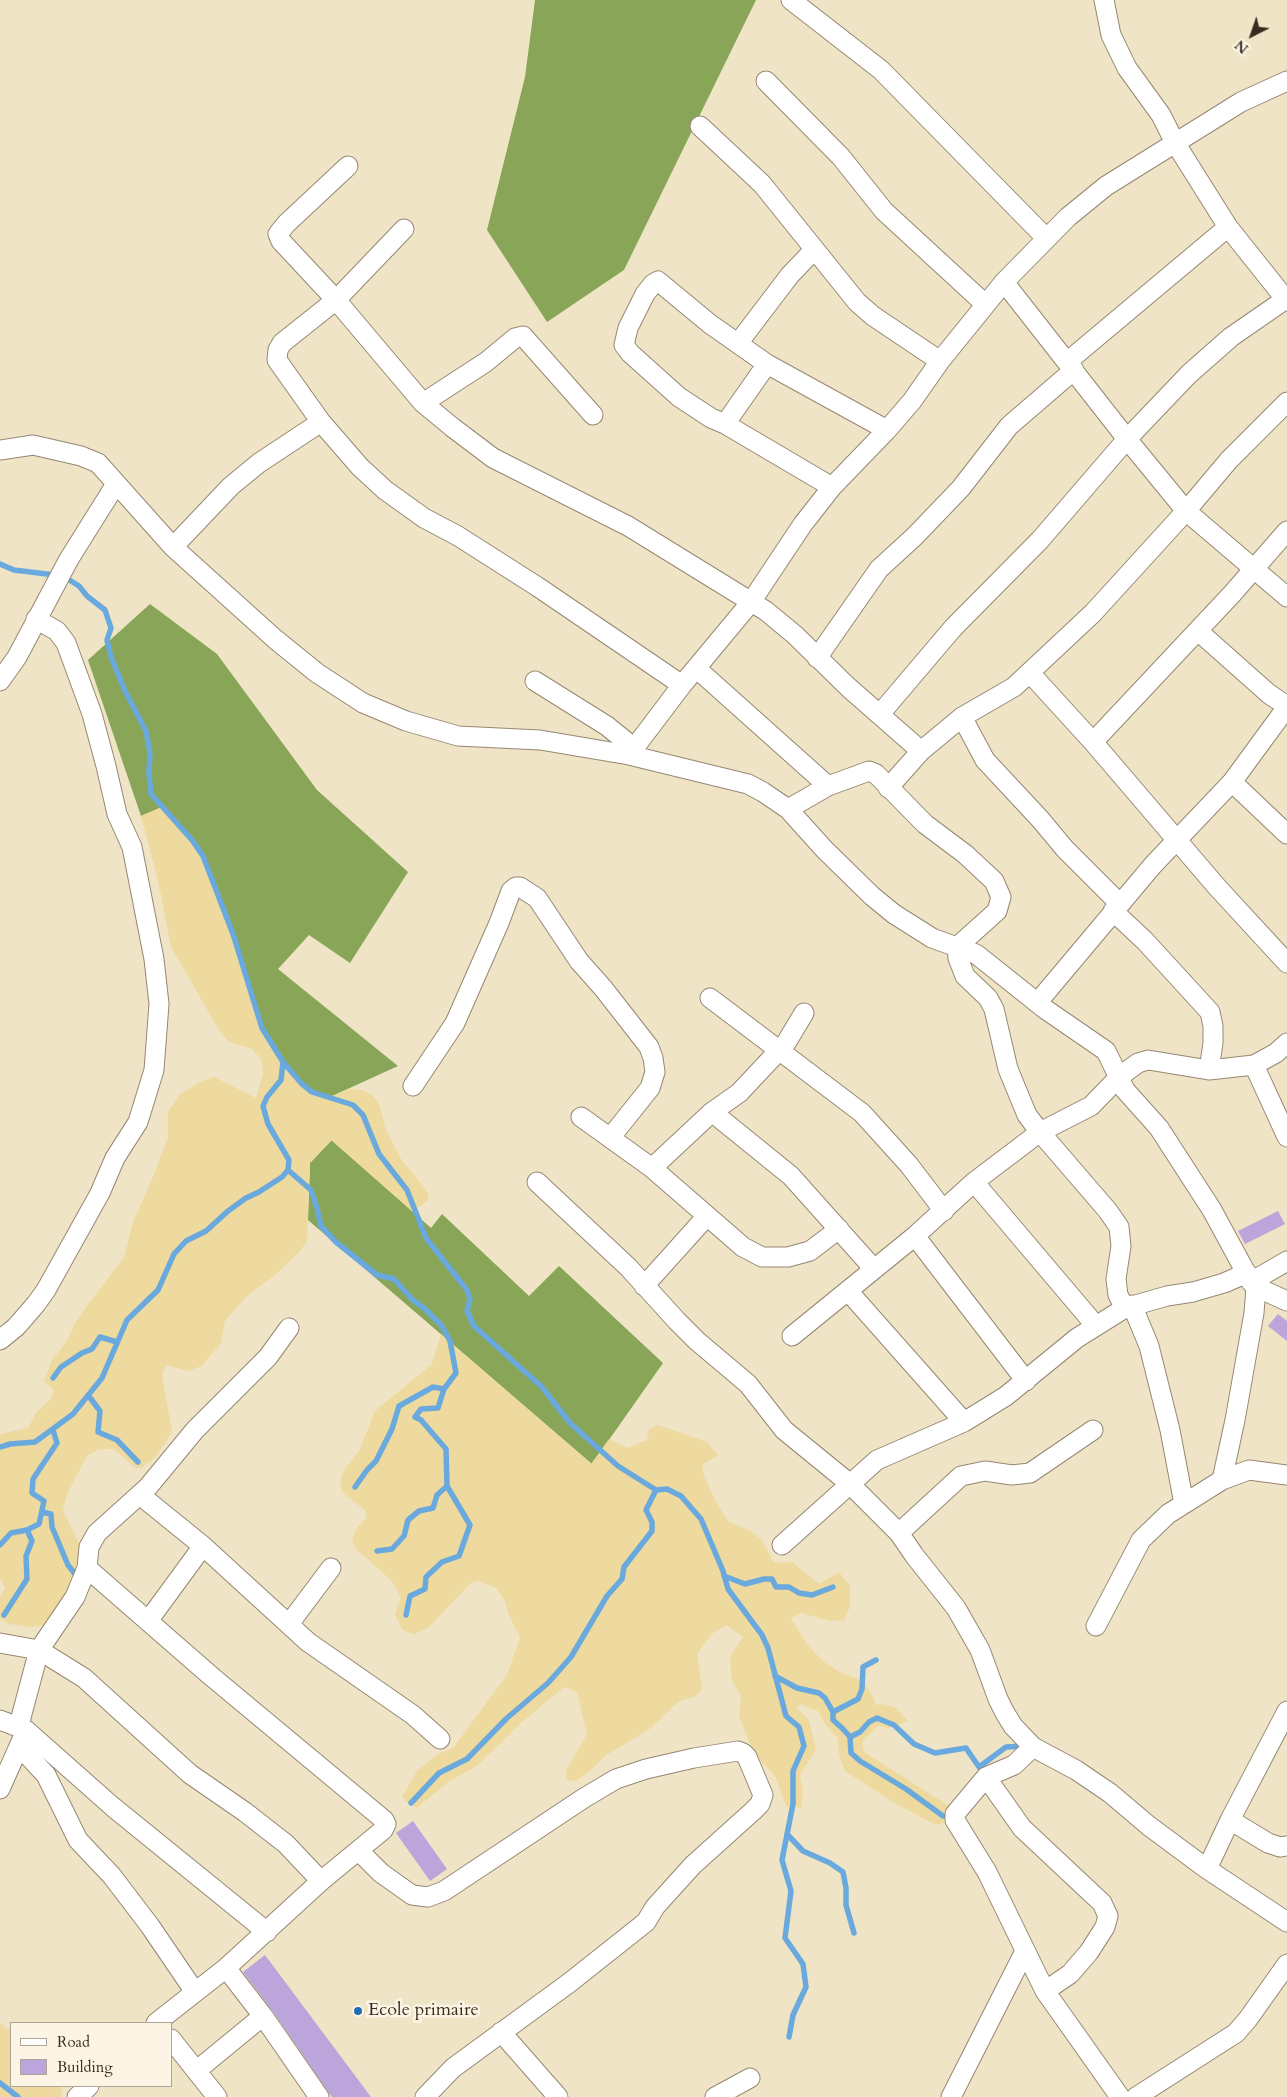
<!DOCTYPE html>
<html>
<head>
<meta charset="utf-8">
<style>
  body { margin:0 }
  #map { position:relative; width:1287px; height:2097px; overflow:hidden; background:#f0e4c6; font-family:Cardo,serif }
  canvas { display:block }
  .legend { position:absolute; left:10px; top:2022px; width:162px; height:65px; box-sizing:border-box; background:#fcf5e5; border:1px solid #afa495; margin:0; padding:6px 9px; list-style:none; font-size:15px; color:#3b2a1e }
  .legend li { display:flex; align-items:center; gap:10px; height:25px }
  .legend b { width:25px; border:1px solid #afa495 }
  .north { position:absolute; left:1227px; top:10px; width:50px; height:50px; -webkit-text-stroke:4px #fcf5e5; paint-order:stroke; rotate:221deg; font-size:14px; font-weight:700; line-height:20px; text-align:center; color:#3b2a1e }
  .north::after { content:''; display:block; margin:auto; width:18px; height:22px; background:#3b2a1e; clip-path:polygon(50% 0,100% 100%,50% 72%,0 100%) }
</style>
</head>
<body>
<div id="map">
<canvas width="1287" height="2097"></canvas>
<ul class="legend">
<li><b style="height:6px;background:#fff"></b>Road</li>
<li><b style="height:14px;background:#bba5da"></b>Building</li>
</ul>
<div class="north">N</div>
</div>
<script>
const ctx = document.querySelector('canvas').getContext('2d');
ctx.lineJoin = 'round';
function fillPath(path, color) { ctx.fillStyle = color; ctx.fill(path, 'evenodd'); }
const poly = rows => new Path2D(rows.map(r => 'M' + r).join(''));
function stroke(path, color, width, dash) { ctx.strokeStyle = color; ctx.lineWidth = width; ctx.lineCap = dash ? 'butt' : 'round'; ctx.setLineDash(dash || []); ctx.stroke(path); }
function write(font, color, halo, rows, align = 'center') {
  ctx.font = font + ' Cardo,serif'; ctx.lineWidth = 5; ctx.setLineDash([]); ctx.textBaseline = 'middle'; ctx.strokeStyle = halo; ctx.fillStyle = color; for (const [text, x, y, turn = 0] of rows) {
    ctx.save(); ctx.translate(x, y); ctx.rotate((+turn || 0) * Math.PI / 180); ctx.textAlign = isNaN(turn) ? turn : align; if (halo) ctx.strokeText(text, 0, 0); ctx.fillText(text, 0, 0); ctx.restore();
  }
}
fillPath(poly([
  [535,0,756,0,624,270,547,322,487,230,525,77],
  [150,604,217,654,317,790,408,872,350,963,309,935,278,969,398,1066,330,1097,312,1092,302,1084,283,1062,262,1028,233,934,169,815,162,807,141,816,88,660],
  [332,1140,431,1228,442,1214,529,1296,559,1266,663,1363,592,1464,308,1220,310,1163]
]), '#89a557');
fillPath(poly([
  [162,807,192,840,203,856,233,934,262,1028,283,1062,302,1084,312,1092,330,1097,348,1089,362,1090,371,1094,379,1103,386,1130,401,1159,424,1187,428,1194,428,1200,413,1212,331,1140,310,1163,307,1241,300,1251,275,1275,246,1297,225,1321,221,1343,202,1366,188,1371,166,1365,162,1375,172,1432,155,1458,141,1468,135,1468,114,1449,99,1449,87,1456,67,1494,63,1511,90,1566,45,1625,29,1627,9,1624,0,1619,0,1597,5,1588,0,1578,0,1434,28,1428,36,1413,50,1400,54,1390,44,1381,52,1360,67,1341,75,1323,89,1303,124,1257,133,1222,153,1177,168,1137,168,1112,180,1094,200,1082,214,1077,256,1098,263,1074,262,1060,252,1049,229,1042,220,1032,171,947,158,880,141,816],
  [441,1334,591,1464,609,1439,627,1448,647,1440,649,1429,658,1425,707,1442,718,1455,702,1465,704,1476,717,1504,729,1522,751,1531,762,1540,774,1563,792,1562,819,1584,839,1572,850,1586,850,1607,844,1620,830,1621,801,1613,791,1618,807,1644,824,1662,840,1672,863,1681,875,1700,875,1705,883,1704,896,1708,908,1721,889,1728,878,1726,862,1742,864,1752,952,1808,949,1821,936,1825,898,1805,845,1771,839,1755,838,1738,827,1727,818,1711,800,1704,797,1708,809,1720,816,1750,800,1775,803,1791,801,1808,786,1806,775,1776,760,1760,750,1744,739,1716,741,1696,732,1681,730,1657,743,1637,726,1625,713,1633,697,1654,702,1688,696,1696,679,1701,651,1728,605,1756,591,1770,576,1781,567,1780,566,1771,587,1734,577,1692,564,1687,522,1722,478,1765,448,1782,417,1808,406,1802,402,1797,417,1771,438,1754,453,1748,507,1675,520,1637,509,1616,505,1601,496,1588,479,1581,471,1583,428,1628,414,1634,402,1630,395,1614,401,1598,392,1581,356,1549,352,1539,357,1528,367,1517,365,1510,343,1493,340,1482,345,1468,359,1451,375,1411,432,1364],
  [0,2023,4,2027,11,2030,11,2086,60,2086,62,2094,60,2097,0,2097]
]), '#eeda9e');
stroke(poly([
  [0,564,14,570,63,576,79,586,87,596,105,610,111,628,107,640,111,657,126,693,146,731,150,753,149,773,151,794,192,840,203,856,233,934,262,1028,283,1062,302,1084,312,1092,353,1105,363,1115,379,1154,407,1190,426,1238,467,1290,470,1299,467,1311,474,1326,542,1387,570,1423,618,1466,656,1490,667,1489,681,1496,701,1519,723,1571,728,1589,762,1635,768,1648,786,1716,799,1727,804,1746,793,1771,793,1804,782,1860,791,1891,785,1938,803,1964,806,1987,793,2015,789,2037],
  [288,1170,311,1190,317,1208,321,1226,336,1242,377,1275,394,1279,413,1300,425,1309,442,1326,450,1341,456,1373,444,1389,438,1408,421,1409,415,1417,421,1420,446,1449,447,1486,470,1525,459,1556,442,1562,426,1577,425,1589,410,1596,406,1615],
  [53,1378,61,1367,82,1353,92,1349,100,1337,117,1342],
  [88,1395,100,1411,98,1432,117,1440,138,1462],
  [0,1447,10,1444,35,1442,73,1414,102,1378,127,1320,158,1290,174,1254,186,1241,206,1231,228,1211,246,1198,259,1192,282,1177,288,1170,289,1160,268,1124,263,1106,267,1097,281,1080,283,1062],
  [355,1487,367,1470,376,1461,392,1429,399,1406,433,1387,444,1389],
  [42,1512,51,1514,52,1527,68,1565,79,1579],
  [0,1545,11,1533,27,1530,39,1524,44,1501,32,1493,33,1479,57,1443,53,1430],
  [377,1551,392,1549,404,1536,408,1520,419,1511,433,1508,437,1495,447,1486],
  [724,1576,745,1584,764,1579,772,1579,776,1587,789,1587,799,1593,812,1595,833,1587],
  [4,1615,27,1579,26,1556,32,1541,27,1530],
  [775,1676,797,1688,819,1693,825,1698,833,1712,833,1720,843,1729,850,1737,851,1753,860,1761,906,1789,943,1816],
  [833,1712,858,1699,862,1689,863,1667,876,1660],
  [850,1737,860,1732,869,1722,877,1718,894,1725,914,1744,935,1753,966,1748,979,1767,1006,1747,1026,1746],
  [411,1803,439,1773,467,1759,507,1718,548,1683,571,1657,607,1596,622,1579,624,1567,652,1531,652,1522,646,1510,656,1490],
  [787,1834,803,1851,830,1863,843,1872,846,1888,846,1905,854,1933],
  [0,2083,18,2097]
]), '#6aa9dd', 5.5);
fillPath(poly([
  [1278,1211,1285,1224,1245,1244,1238,1231],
  [1278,1314,1287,1321,1287,1341,1268,1326],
  [413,1821,447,1869,430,1881,396,1833],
  [265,1955,371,2097,332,2097,329,2093,272,2010,243,1972]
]), '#bba5da');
const minor = poly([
  [791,0,881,70,1046,238],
  [1104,0,1111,35,1127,68,1161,115,1174,141,1228,227,1287,301],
  [766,81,841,157,884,211,985,304],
  [700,126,762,184,857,302,873,316,940,361],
  [348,166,286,224,278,234,281,241,336,300,423,403,452,427,493,458,628,526,766,611,795,635,848,687,921,751,888,788],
  [1004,282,1127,439,1186,511,1287,597],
  [739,342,790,275,814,250],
  [1067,362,1228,227],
  [423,403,486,362,515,338,523,336,593,415],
  [321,422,277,360,278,350,282,343,336,300,404,229],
  [725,424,767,364],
  [0,450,33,445,81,456,98,463,173,547,275,639,317,673,363,703,406,721,458,736,540,740,629,755,748,784,763,792,788,809,824,849,872,896,894,914,932,938,976,954,1045,1009,1106,1051,1125,1090,1159,1128,1212,1210,1251,1282,1256,1287,1287,1301],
  [832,487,725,424,711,418,679,397,630,353,624,345,628,328,645,294,653,284,658,281,710,324,767,364,887,430],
  [173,547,231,486,259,463,321,422,360,467,385,490,424,518,458,536,538,587,682,685],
  [1198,631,1269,694,1287,706],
  [817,658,879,569,915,536,961,488,1009,426,1074,370],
  [696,668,828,786],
  [1030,673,1093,742,1217,887,1287,963],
  [0,681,17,657,69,559,116,484],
  [535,681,607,726,634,748],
  [880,714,953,628,1040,540,1127,439,1189,374,1231,337,1286,299],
  [962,717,985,760,1040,819,1065,849,1119,903],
  [1093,742,1232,594,1287,531],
  [921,751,962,717,1014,687,1093,613,1186,511,1229,460,1287,402],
  [629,755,682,685,751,602,803,524,832,487,887,430,912,401,940,361,1004,282,1068,217,1106,186,1241,102,1287,81],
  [1232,782,1287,834],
  [788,809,828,786,869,771,876,774,925,824,965,854,994,881,1001,897,997,911,957,947,958,958,965,976,988,998,994,1009,1008,1069,1027,1115,1040,1132,1091,1106,1120,1076,1138,1063,1148,1060,1209,1070,1254,1065,1276,1053,1287,1043],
  [1113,911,1145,941,1210,1012,1213,1026,1213,1043,1209,1070],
  [710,998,862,1113,909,1165,944,1211],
  [1037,1003,1153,865,1232,782,1287,707],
  [1254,1065,1287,1137],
  [413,1086,455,1023,499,923,511,891,516,887,520,887,537,898,579,961,603,988,649,1047,653,1058,655,1072,650,1088,610,1138],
  [712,1112,791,1176,874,1269],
  [581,1117,652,1168,712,1112,739,1093,786,1043,804,1013],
  [652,1168,743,1247,762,1257,788,1257,810,1251,839,1229],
  [537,1182,628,1267,677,1321,697,1341,748,1384,784,1430,849,1483,899,1533,914,1555,956,1608,980,1650,998,1699,1005,1713,1013,1726,1033,1747,1076,1770,1110,1793,1149,1826,1207,1869,1287,1922],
  [974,1182,1096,1326],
  [915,1236,1026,1381],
  [1251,1282,1287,1261],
  [644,1286,707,1216],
  [848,1291,964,1422],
  [1132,1305,1149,1346,1170,1430,1184,1504],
  [792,1336,915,1236,974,1182,1040,1132,1108,1211,1119,1227,1121,1246,1116,1279,1118,1295,1125,1308],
  [0,1340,16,1327,36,1304,46,1290,100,1193,115,1158,138,1122,154,1070,159,1004,154,959,132,847,117,814,106,766,92,714,66,643,57,631,36,619],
  [1222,1480,1235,1420,1254,1313,1256,1287],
  [140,1495,203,1546,308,1642,413,1715,440,1739],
  [899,1533,961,1476,985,1471,1012,1475,1030,1473,1093,1430],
  [782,1545,877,1460,964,1422,1006,1396,1077,1338,1125,1308,1167,1296,1193,1292,1224,1283,1247,1273],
  [87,1568,211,1676,384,1820,386,1824,383,1830,321,1881,226,1968,156,2023],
  [148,1621,203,1546],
  [289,1624,331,1568],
  [1096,1626,1141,1540,1168,1514,1222,1480,1249,1470,1287,1475],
  [0,1643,39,1650,84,1678,190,1774,245,1812,286,1844,321,1881],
  [0,1720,26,1730,113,1807,267,1932],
  [19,1725,39,1650,75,1597,87,1568,89,1547,97,1533,148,1487,195,1430,268,1357,289,1328],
  [20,1747,46,1775,78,1840,112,1876,150,1926,195,1992],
  [1033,1747,1014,1765,986,1777,955,1814,955,1820,987,1872,1045,1991,1120,2097],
  [986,1777,1022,1828,1102,1903,1108,1916,1105,1927,1089,1952,1070,1974,1045,1991],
  [0,1789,24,1735],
  [1230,1820,1268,1843,1280,1847,1287,1846],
  [359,1851,381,1873,412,1895,428,1897,444,1891,584,1798,616,1779,646,1769,694,1758,738,1751,743,1753,747,1757,763,1795,760,1804,753,1811,693,1865,655,1907,646,1922,569,1983,453,2068,425,2097],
  [1207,1869,1230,1820,1287,1711],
  [226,1968,263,2016,319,2097],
  [501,2032,558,2097],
  [171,2039,217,2097],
  [196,2071,263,2016],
  [77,2097,89,2086],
  [715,2097,750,2078],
  [951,2097,1025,1951],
  [1136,2097,1236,2033,1248,2019,1287,1964]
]);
stroke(minor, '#968772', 21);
stroke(minor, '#fff', 19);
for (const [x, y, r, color] of [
  [358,2011,5,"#1f6fb2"]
]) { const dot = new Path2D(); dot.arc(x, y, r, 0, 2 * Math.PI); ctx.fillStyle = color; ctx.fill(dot); stroke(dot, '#fcf5e5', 2); }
write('18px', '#3b2a1e', '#fcf5e5', [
  ["Ecole primaire",368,2011]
], 'left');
</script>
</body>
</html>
